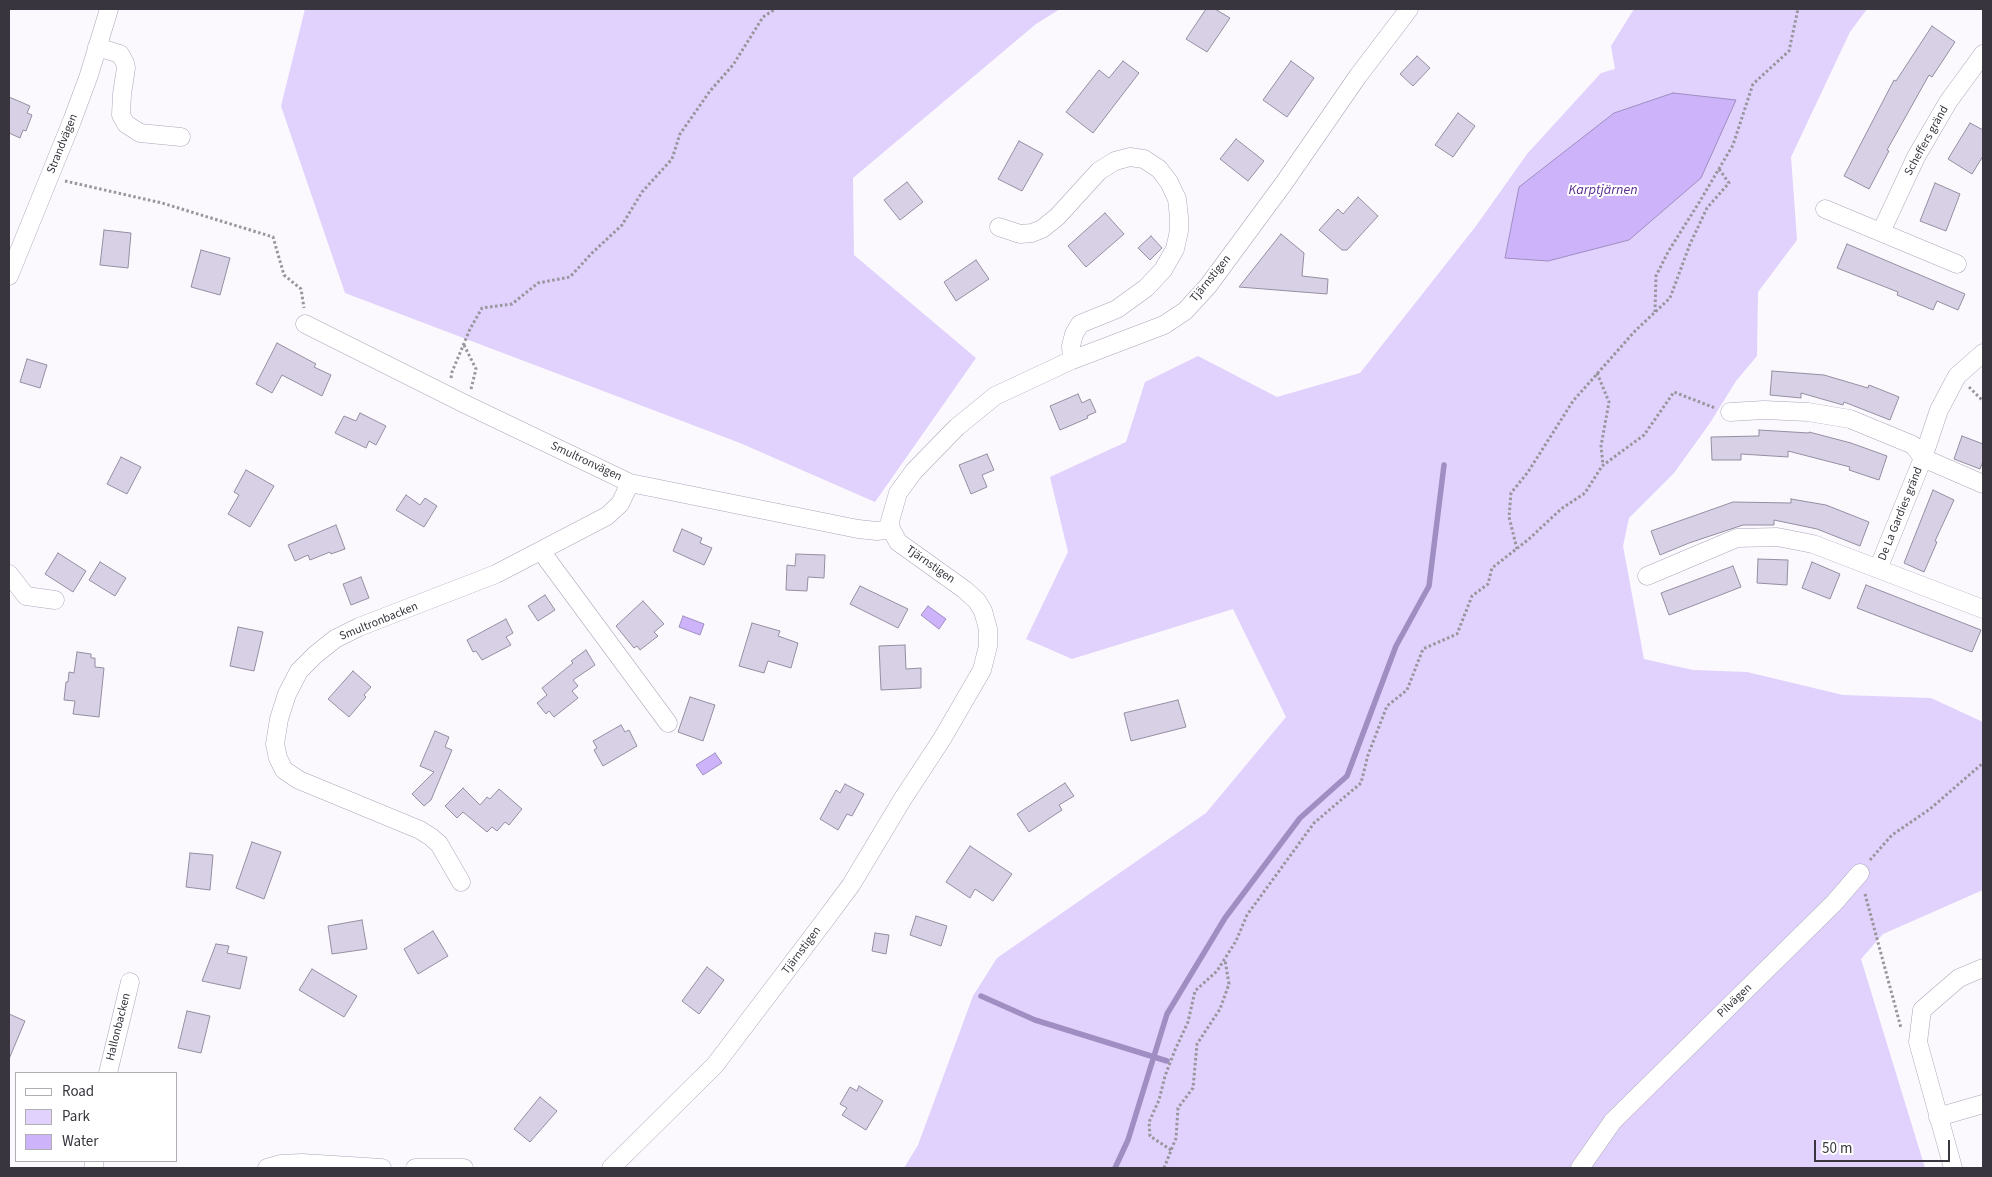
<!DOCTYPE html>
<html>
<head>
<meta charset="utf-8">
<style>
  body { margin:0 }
  #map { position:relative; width:1992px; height:1177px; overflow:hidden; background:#fbf9fe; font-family:"Source Sans 3",sans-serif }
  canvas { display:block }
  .frame { position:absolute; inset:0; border:10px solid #38353e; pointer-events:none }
  .legend { position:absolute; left:15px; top:1072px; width:162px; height:90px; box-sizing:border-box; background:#fff; border:1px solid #afaeb2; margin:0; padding:6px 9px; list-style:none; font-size:15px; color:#38353e }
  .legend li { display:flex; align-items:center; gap:10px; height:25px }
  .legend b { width:25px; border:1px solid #afaeb2 }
  .scale { position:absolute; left:1814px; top:1140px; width:136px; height:22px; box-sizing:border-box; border:2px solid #38353e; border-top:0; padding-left:6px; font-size:15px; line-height:18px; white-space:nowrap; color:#38353e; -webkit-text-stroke:4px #fff; paint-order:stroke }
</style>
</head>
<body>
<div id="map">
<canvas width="1992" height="1177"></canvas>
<div class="frame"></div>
<ul class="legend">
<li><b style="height:6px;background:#fff"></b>Road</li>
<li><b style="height:14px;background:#e0d2fc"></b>Park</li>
<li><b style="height:14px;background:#cdb4fa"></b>Water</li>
</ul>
<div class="scale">50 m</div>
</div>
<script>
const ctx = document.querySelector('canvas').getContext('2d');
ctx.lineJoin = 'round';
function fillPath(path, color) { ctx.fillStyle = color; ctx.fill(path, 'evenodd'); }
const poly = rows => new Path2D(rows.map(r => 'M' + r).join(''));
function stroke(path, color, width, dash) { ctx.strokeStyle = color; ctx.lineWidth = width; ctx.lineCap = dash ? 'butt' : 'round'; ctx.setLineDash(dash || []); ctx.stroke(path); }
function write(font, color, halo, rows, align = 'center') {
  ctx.font = font + ' "Source Sans 3",sans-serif'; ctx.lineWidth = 4; ctx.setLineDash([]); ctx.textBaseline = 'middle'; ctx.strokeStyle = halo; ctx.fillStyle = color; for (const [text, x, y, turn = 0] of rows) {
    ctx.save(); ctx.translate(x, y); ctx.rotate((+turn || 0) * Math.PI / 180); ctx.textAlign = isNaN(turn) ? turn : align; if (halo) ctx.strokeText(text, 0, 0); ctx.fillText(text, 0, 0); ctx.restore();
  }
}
fillPath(poly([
  [305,9,1060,9,1036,24,853,178,854,255,976,358,875,502,740,443,345,293,281,106],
  [1634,9,1867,9,1850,32,1791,157,1797,240,1758,292,1757,356,1736,381,1710,423,1674,473,1629,518,1623,546,1644,659,1693,670,1747,672,1843,695,1931,698,1983,722,1983,890,1883,934,1861,959,1925,1168,904,1168,918,1145,973,996,997,958,1206,813,1286,717,1233,609,1072,659,1026,639,1068,552,1050,477,1126,442,1145,382,1198,356,1277,397,1360,373,1476,226,1527,154,1601,73,1615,69,1611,46]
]), '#e0d2fc');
const water = poly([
  [1673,93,1736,100,1701,178,1629,240,1548,261,1505,258,1519,187,1614,113,1673,93],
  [928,606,946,619,939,629,921,615,928,606],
  [683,616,704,624,700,635,679,627,683,616],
  [715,753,722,763,703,775,696,765,715,753]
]);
fillPath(water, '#cdb4fa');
stroke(water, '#a08ec2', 1);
stroke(poly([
  [981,996,1035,1020,1167,1061],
  [1115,1168,1128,1140,1167,1014,1225,918,1300,818,1347,776,1396,646,1429,586,1444,465]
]), '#a08ec2', 5.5);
const building = poly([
  [1206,9,1215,9,1230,18,1207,52,1186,39,1206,9],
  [1932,26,1955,42,1932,77,1929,75,1887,150,1889,151,1869,189,1844,176,1894,80,1896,81,1932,26],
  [1417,56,1430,68,1413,86,1400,74,1417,56],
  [1123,61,1139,73,1093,133,1066,112,1099,70,1109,78,1123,61],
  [1291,61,1314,78,1287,117,1263,100,1291,61],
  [9,97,30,106,27,113,32,115,26,131,23,130,20,138,9,133,9,97],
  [1458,113,1475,126,1453,157,1435,145,1458,113],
  [1970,123,1983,130,1983,156,1972,174,1948,159,1970,123],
  [1236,139,1264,161,1248,181,1220,159,1236,139],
  [1019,141,1043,154,1022,191,998,179,1019,141],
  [907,182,923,202,900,220,884,200,907,182],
  [1935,183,1960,194,1946,231,1920,221,1935,183],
  [1358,197,1378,216,1347,250,1342,250,1319,230,1338,209,1343,214,1358,197],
  [1105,213,1124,234,1086,267,1068,246,1105,213],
  [104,230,131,233,128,268,100,265,104,230],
  [1281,234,1304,253,1302,276,1328,279,1327,294,1239,287,1281,234],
  [1151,236,1162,248,1150,260,1138,248,1151,236],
  [1847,244,1965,294,1958,310,1937,301,1933,310,1897,295,1898,292,1837,268,1847,244],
  [201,250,230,258,220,295,191,287,201,250],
  [976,260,989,279,956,301,944,282,976,260],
  [277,343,316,364,314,367,331,375,322,396,282,375,272,393,256,384,277,343],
  [27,359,47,365,40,388,20,382,27,359],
  [1772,371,1824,375,1868,388,1869,385,1899,397,1890,420,1844,402,1843,405,1801,393,1801,398,1770,395,1772,371],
  [1078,394,1082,403,1090,399,1096,412,1087,416,1088,418,1060,430,1050,406,1078,394],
  [360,413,386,426,376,445,369,441,366,448,335,433,344,416,356,421,360,413],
  [1759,430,1809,433,1809,432,1851,443,1887,456,1879,480,1849,470,1850,467,1788,451,1788,457,1741,454,1741,460,1712,460,1711,437,1759,436,1759,430],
  [1962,436,1983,444,1983,461,1980,469,1954,459,1962,436],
  [987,454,994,470,982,475,987,487,971,494,959,465,987,454],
  [121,457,141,467,127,494,107,484,121,457],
  [246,470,274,486,250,527,228,514,239,495,234,492,246,470],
  [1933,490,1954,500,1935,541,1937,542,1924,572,1904,563,1933,490],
  [406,495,420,505,425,498,437,506,424,527,396,510,406,495],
  [1791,499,1826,505,1869,522,1860,546,1817,529,1774,520,1774,525,1743,525,1689,543,1660,555,1651,531,1733,502,1791,503,1791,499],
  [336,525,345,549,331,554,330,552,310,560,308,555,295,561,288,545,336,525],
  [682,529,702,538,700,543,712,548,704,565,673,551,682,529],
  [58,553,86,571,73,592,45,574,58,553],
  [796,554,825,555,824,578,808,577,807,591,786,590,787,565,795,566,796,554],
  [1758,559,1788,560,1787,585,1757,583,1758,559],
  [100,562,126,578,115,596,89,580,100,562],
  [1812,562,1840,574,1830,599,1802,588,1812,562],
  [1733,566,1741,587,1669,615,1661,593,1733,566],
  [361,577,369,598,351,605,343,584,361,577],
  [1866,585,1981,630,1972,652,1857,608,1866,585],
  [860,586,908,609,898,628,850,604,860,586],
  [545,595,555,610,538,621,528,606,545,595],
  [643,601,664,624,654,632,658,636,640,650,637,646,634,648,616,626,643,601],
  [506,619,513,633,506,637,511,645,482,660,476,651,473,652,467,640,506,619],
  [752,623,780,631,778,636,798,643,791,668,768,661,764,673,739,666,752,623],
  [238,627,263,632,254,671,230,666,238,627],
  [905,645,906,669,921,668,921,688,881,690,879,646,905,645],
  [586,650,595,665,573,680,578,686,572,691,578,698,554,717,549,711,546,714,537,703,547,695,542,688,573,663,571,661,586,650],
  [77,652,91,654,91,658,95,658,95,667,104,668,99,717,73,714,75,701,64,700,66,682,68,682,69,672,74,673,77,652],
  [353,671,371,687,364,695,366,697,349,717,328,699,353,671],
  [690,697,715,705,703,741,678,732,690,697],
  [1178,700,1186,727,1131,741,1124,713,1178,700],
  [621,725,625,732,629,730,637,746,603,766,594,750,597,748,593,741,621,725],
  [435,731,449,737,445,747,452,750,431,800,424,806,412,794,434,772,420,766,435,731],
  [1065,783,1074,796,1059,805,1062,810,1029,832,1017,814,1065,783],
  [845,784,864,794,852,816,847,814,838,830,820,819,836,790,840,793,845,784],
  [463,788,480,805,487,797,490,799,499,789,522,809,509,825,505,822,497,831,492,827,487,832,463,812,457,818,445,806,463,788],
  [252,842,281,852,264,899,236,888,252,842],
  [970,846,1012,874,993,901,975,889,970,898,946,882,970,846],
  [190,853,213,855,210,890,186,887,190,853],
  [916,916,947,926,941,946,910,935,916,916],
  [362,920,367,949,332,954,328,926,362,920],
  [433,931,448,956,418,974,404,949,433,931],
  [875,933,889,935,886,954,872,951,875,933],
  [216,944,229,946,227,953,247,957,240,989,202,981,216,944],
  [707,967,724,980,699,1014,682,1001,707,967],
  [312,969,357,996,344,1017,299,990,312,969],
  [187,1011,210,1016,201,1053,178,1048,187,1011],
  [9,1014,25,1021,9,1059,9,1014],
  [859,1086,883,1101,866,1130,842,1115,847,1108,840,1104,850,1087,857,1091,859,1086],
  [540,1097,557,1111,530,1142,514,1129,540,1097]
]);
fillPath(building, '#d8d1e6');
stroke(building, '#948ea2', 1);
const minor = poly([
  [97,47,120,54,125,63,126,68,122,94,121,115,126,124,140,133,181,137],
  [1825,209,1957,264],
  [999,227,1020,234,1032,233,1042,229,1057,217,1099,171,1115,161,1130,157,1144,159,1159,169,1169,182,1177,199,1179,217,1179,231,1175,249,1163,270,1146,288,1117,309,1080,324,1074,334,1071,346,1072,360],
  [1881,232,1916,157,1948,102,1983,54],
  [9,276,72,121,89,75,109,9],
  [305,324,467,405,630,483,858,529,877,531,891,529],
  [1730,412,1764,410,1808,412,1850,419,1913,445,1923,458,1983,484],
  [541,551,668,723],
  [1878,569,1923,458,1939,410,1957,376,1983,353],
  [9,574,26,596,55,600],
  [1647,576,1737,538,1777,537,1813,544,1983,609],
  [461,882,439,844,431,837,420,830,299,780,284,770,278,758,275,744,279,719,287,694,299,671,315,655,335,639,359,627,496,574,607,516,620,504,630,483],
  [108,1073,130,982],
  [1938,1117,1983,1104],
  [94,1168,94,1161],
  [267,1168,281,1164,302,1163,382,1168],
  [415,1168,464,1168],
  [611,1168,715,1065,825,920,851,885,902,800,942,739,982,670,988,646,988,629,983,611,977,601,965,590,898,542,891,529,890,521,898,493,914,471,957,427,995,396,1072,360,1164,325,1185,311,1208,286,1284,183,1358,76,1409,9],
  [1580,1168,1613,1121,1834,903,1860,873],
  [1953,1168,1918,1042,1922,1010,1959,978,1983,968]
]);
stroke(minor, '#ada6ba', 19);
stroke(poly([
  [65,181,162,203,273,237,284,275,301,289,304,308],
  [1655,312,1656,276,1668,252,1700,201,1733,145,1753,84,1789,51,1798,9],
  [464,345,476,369,471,389],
  [1597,373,1609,402,1601,446,1603,465],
  [451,378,452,372,470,329,482,308,512,304,538,283,570,277,592,253,622,225,642,192,672,159,680,134,710,91,733,65,763,17,775,9],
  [1969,387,1983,401],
  [1517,549,1509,517,1511,493,1528,472,1573,401,1635,331,1670,298,1690,244,1707,208,1729,183,1719,169],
  [1870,860,1892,835,1930,809,1983,763],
  [1865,894,1901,1028],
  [1171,1150,1150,1136,1149,1122,1159,1100,1165,1076,1175,1050,1188,1022,1195,991,1217,971,1236,941,1247,915,1314,823,1361,783,1368,755,1387,706,1407,690,1423,649,1457,634,1472,596,1488,584,1492,568,1529,539,1561,509,1585,493,1602,466,1644,435,1674,392,1715,408],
  [1164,1168,1176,1138,1178,1108,1193,1088,1197,1044,1220,1009,1229,984,1225,960]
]), '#98959c', 3, [2.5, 2.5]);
stroke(minor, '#fff', 18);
write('12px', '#38353e', '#fff', [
  ["Scheffers gränd",1927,141,-61],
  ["Strandvägen",63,144,-68],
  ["Tjärnstigen",1211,279,-51],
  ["Smultronvägen",586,462,25],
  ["De La Gardies gränd",1901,514,-68],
  ["Tjärnstigen",930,565,35],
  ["Smultronbacken",379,622,-22],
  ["Tjärnstigen",802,951,-53],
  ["Pilvägen",1735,1001,-44],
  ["Hallonbacken",119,1027,-76]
]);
write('italic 14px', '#592c8f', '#fff', [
  ["Karptjärnen",1603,191]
]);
</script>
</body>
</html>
